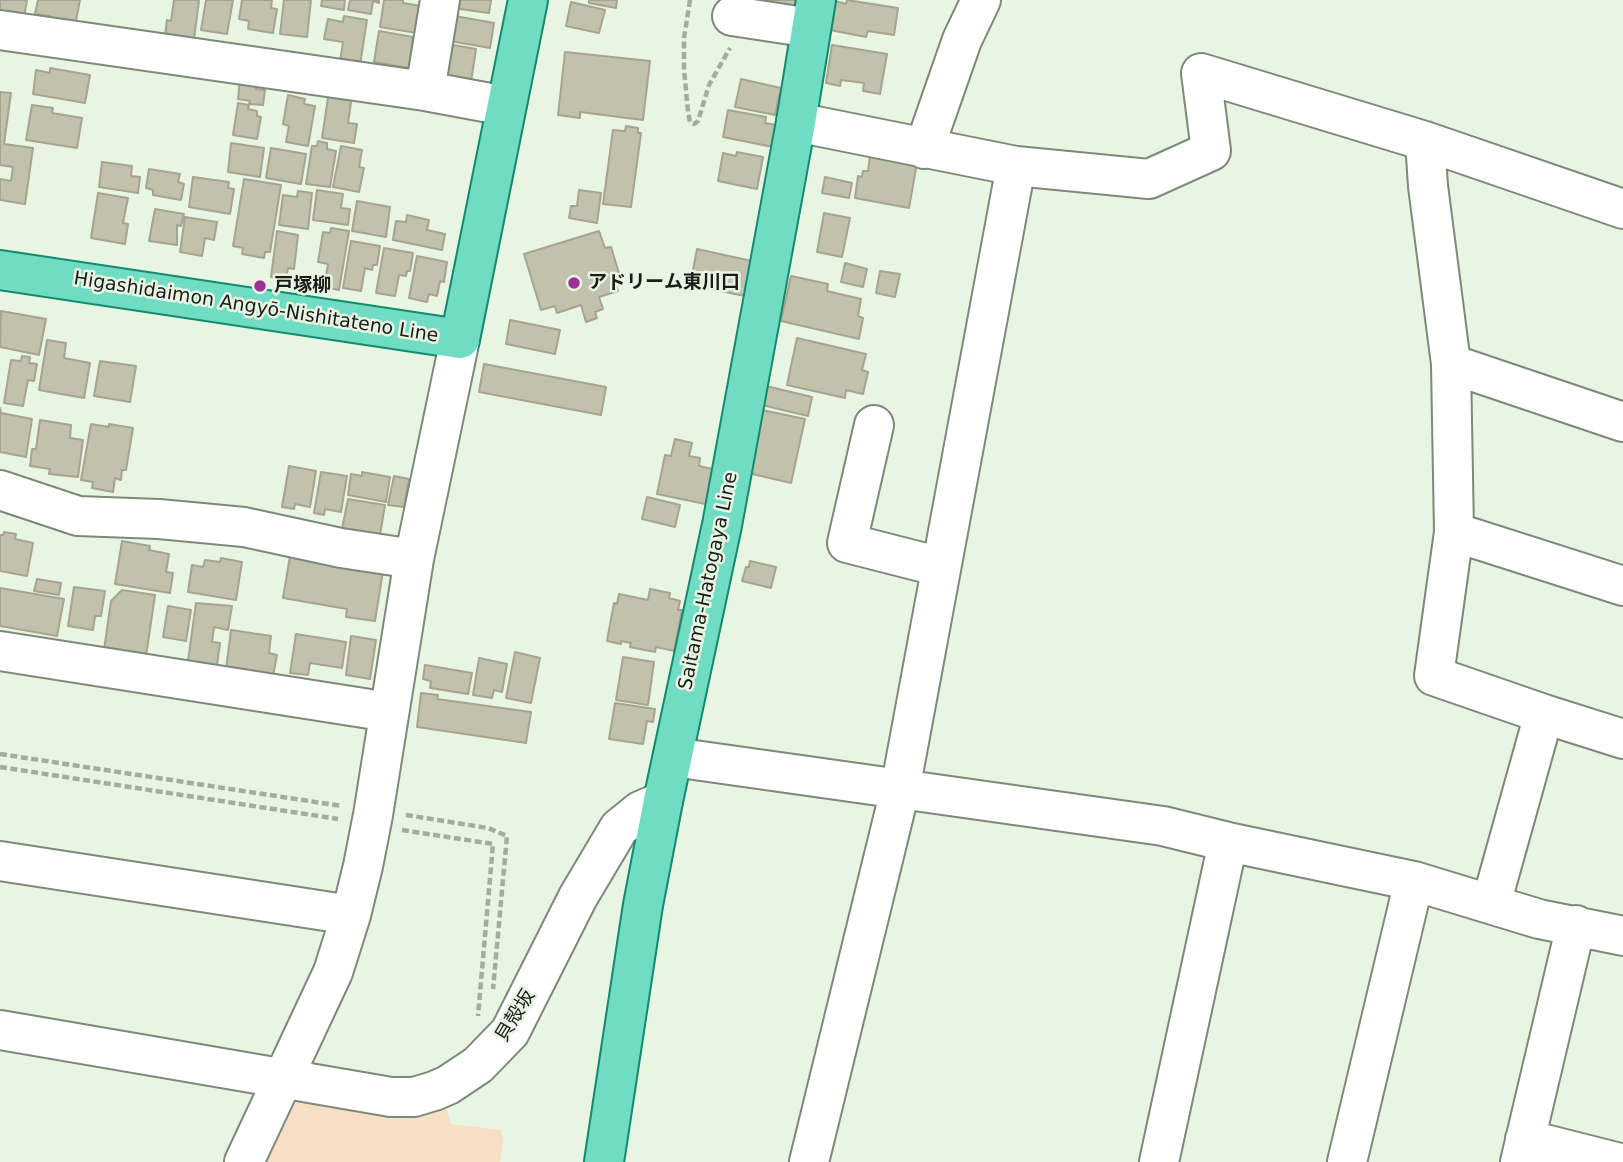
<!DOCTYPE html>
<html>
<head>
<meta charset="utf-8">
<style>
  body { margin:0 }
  canvas { display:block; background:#e8f5e3 }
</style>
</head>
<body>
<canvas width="1623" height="1162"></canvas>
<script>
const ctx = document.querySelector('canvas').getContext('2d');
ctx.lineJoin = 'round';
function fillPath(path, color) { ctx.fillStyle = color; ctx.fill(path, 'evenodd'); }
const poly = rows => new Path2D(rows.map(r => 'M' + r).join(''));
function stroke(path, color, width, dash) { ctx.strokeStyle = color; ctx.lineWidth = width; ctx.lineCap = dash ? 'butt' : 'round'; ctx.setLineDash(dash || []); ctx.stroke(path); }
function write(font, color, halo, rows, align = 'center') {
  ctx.font = font + ' "DejaVu Sans","Noto Sans JP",sans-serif'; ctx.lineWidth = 5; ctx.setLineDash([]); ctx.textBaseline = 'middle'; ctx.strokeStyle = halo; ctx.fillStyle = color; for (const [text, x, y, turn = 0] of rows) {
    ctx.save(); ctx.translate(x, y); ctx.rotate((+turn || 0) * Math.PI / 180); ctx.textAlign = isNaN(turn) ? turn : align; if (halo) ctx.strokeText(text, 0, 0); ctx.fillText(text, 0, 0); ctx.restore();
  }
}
fillPath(poly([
  [301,1101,330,1104,446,1103,450,1124,501,1130,503,1141,500,1162,264,1162,292,1106]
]), '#f6dfc5');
const building = poly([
  [0,0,27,0,24,17,0,12,0,0],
  [38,0,80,0,76,21,62,19,61,24,49,22,50,16,35,14,38,0],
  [174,0,199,0,194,39,165,35,167,20,171,21,174,0],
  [206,0,233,0,227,34,201,30,206,0],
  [242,0,272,0,271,8,277,9,273,33,248,29,249,21,239,19,242,0],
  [284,0,311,0,307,37,280,34,284,0],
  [322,0,345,0,344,10,321,6,322,0],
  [350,0,379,0,379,3,373,1,371,14,348,10,350,0],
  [384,0,403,0,403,3,421,6,417,33,380,27,384,0],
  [455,0,491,0,489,13,453,8,455,0],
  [589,0,617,0,616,8,589,3,589,0],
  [755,0,804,0,802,13,755,3,755,0],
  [847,0,898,8,894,35,868,31,866,37,830,30,835,1,846,4,847,0],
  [571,2,605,10,599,33,566,26,571,2],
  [344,16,367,20,360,65,340,62,343,42,324,39,328,19,343,22,344,16],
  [455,16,494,23,490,48,450,41,455,16],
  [379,31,413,37,409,68,374,62,379,31],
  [442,43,476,49,471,82,443,78,442,43],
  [832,45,887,54,880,94,863,91,864,83,841,80,840,86,826,83,832,45],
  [565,52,650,61,643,120,580,112,580,118,558,115,565,52],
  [50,68,90,75,85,103,33,94,36,70,50,73,50,68],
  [240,78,257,80,256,89,265,90,263,105,249,104,250,101,238,99,240,78],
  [741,79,781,88,775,115,735,107,741,79],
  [329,91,352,95,348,123,357,124,354,143,322,138,329,91],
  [0,92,11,93,4,144,33,148,25,204,0,200,0,179,11,181,13,167,0,165,0,92],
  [288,95,305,99,304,104,315,106,308,146,286,142,289,126,283,124,288,95],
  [238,103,249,105,248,109,257,111,257,116,261,117,257,139,233,135,238,103],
  [32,105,53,108,52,113,82,118,77,148,26,140,32,105],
  [728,110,766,117,765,123,781,126,778,148,723,137,728,110],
  [626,126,638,128,638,133,641,133,631,207,603,204,613,130,625,131,626,126],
  [318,141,327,143,327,149,336,151,330,187,306,184,312,146,317,146,318,141],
  [231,143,264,148,260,177,228,172,231,143],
  [341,146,362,150,359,167,364,168,359,192,333,187,341,146],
  [271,148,306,154,301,184,266,178,271,148],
  [737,152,763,157,757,189,718,181,723,153,736,156,737,152],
  [870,156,917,163,909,208,855,198,858,176,862,177,863,171,868,171,870,156],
  [102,162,132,166,131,176,140,177,138,193,99,187,102,162],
  [149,169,180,174,178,182,184,184,181,200,153,195,153,190,146,188,149,169],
  [193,177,229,182,228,188,234,189,230,214,189,207,193,177],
  [825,177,852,183,849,198,822,193,825,177],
  [244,179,281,185,270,252,265,252,264,258,242,254,243,248,233,246,244,179],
  [317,190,343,194,341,208,350,209,348,225,313,220,317,190],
  [579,190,601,193,597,223,569,218,571,206,577,206,579,190],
  [298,191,312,193,308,229,279,225,283,195,297,197,298,191],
  [98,193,128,198,123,223,128,224,125,244,91,238,98,193],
  [357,201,390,207,386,237,352,231,357,201],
  [155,209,184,214,181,226,177,225,177,245,149,241,155,209],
  [824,213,850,218,842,257,817,252,824,213],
  [407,215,429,220,427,230,445,234,442,250,393,240,396,221,406,222,407,215],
  [185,217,217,222,214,240,205,238,202,256,180,252,185,217],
  [331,228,349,231,339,290,324,287,328,264,318,262,323,232,330,233,331,228],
  [277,231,298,235,294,269,288,268,286,279,271,277,277,231],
  [599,231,605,248,611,247,619,273,613,275,618,291,599,297,603,309,595,312,597,318,586,322,581,305,557,313,555,306,541,310,524,254,599,231],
  [351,241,380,246,377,265,373,265,372,270,365,268,361,291,343,288,351,241],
  [384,248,413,253,410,271,407,271,406,276,399,275,395,296,376,293,384,248],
  [697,249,752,261,745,296,690,285,697,249],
  [417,256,447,262,444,282,440,281,437,296,429,294,427,302,409,298,417,256],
  [845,263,867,269,863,287,841,282,845,263],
  [880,271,900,274,895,297,876,293,880,271],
  [791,276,828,284,827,291,861,299,858,316,863,318,859,339,781,321,791,276],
  [1,311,46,319,39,355,0,347,1,311],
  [510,320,560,330,555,354,506,344,510,320],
  [797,338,866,354,862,370,868,372,863,394,846,390,845,398,787,385,797,338],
  [47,340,66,343,64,358,90,363,84,398,39,390,47,340],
  [22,356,30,357,29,363,37,364,34,381,28,380,23,406,4,403,11,360,21,361,22,356],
  [100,361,136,366,130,402,94,396,100,361],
  [484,364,606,387,601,415,479,392,484,364],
  [766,386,812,397,808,416,762,405,766,386],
  [0,408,1,413,32,419,26,457,0,452,0,408],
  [762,410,805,419,791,483,748,473,762,410],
  [40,420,71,425,70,438,83,440,78,477,49,474,50,469,30,466,32,449,36,449,40,420],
  [91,424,109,427,109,424,133,428,126,470,122,470,121,480,115,478,113,492,92,488,93,482,81,480,91,424],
  [675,439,692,443,689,456,700,458,699,466,717,470,710,505,657,494,665,455,671,456,675,439],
  [289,466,316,471,310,507,295,504,294,509,282,507,289,466],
  [321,472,347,476,341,512,325,509,324,515,314,513,321,472],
  [362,472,390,477,386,502,348,495,351,474,362,476,362,472],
  [394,476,409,479,404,507,388,505,394,476],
  [647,497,680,505,675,527,642,519,647,497],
  [348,499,385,505,380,535,342,529,348,499],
  [4,532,16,534,15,539,33,543,27,576,0,571,0,535,3,535,4,532],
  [122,541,150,546,149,550,169,554,166,572,173,573,170,593,115,584,122,541],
  [290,556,383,571,375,621,346,617,347,609,283,598,290,556],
  [221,558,242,562,236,600,188,592,192,565,203,567,205,560,220,562,221,558],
  [750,561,776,567,771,588,742,581,746,567,749,567,750,561],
  [37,579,61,583,59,595,34,591,37,579],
  [74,587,105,591,101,616,95,616,93,630,68,626,74,587],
  [0,588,64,599,57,636,0,626,0,588],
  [650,589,670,593,669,598,680,601,678,610,682,610,674,651,656,647,655,652,630,647,631,643,621,641,621,644,607,641,614,603,617,604,619,594,648,600,650,589],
  [122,590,155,595,146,656,104,650,111,601,122,590],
  [196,603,232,606,228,630,214,627,212,642,220,643,217,665,188,661,196,603],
  [168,606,191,610,186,641,163,637,168,606],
  [231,630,271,636,269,653,277,655,273,676,226,669,231,630],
  [296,634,346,642,342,668,310,663,308,675,290,673,296,634],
  [351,636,376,640,370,679,346,675,351,636],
  [515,652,540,658,531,703,506,698,515,652],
  [623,657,654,662,648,705,616,700,623,657],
  [479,658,507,664,502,692,494,690,492,698,473,695,479,658],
  [425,665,472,673,468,694,430,688,431,681,423,679,425,665],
  [421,693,438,695,437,699,531,712,526,743,417,727,421,693],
  [615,703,655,709,653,722,647,721,643,744,609,739,615,703]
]);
fillPath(building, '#c2c1ac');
stroke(building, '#a6a490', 2);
const minor = poly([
  [732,16,811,28],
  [0,30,425,91,506,106],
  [425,91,440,0],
  [796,122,1016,166,1149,179,1211,151,1201,73,1425,141,1623,209],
  [1425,141,1428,186,1451,364,1454,532,1434,676,1544,714,1491,904],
  [924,149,962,40,981,0],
  [1451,364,1623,422],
  [874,425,847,543,941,567],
  [0,490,78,516,159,519,244,527,341,548,414,559],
  [1454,532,1623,586],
  [0,651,389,712],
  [1544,714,1623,739],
  [673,757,1163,826,1228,842,1414,881,1539,919,1623,936],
  [0,861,351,915],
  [0,1030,391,1097,414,1097,434,1091,448,1085,478,1065,510,1032,578,897,619,828,640,811,663,801],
  [1525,1139,1616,1162],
  [244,1162,333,972,351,915,363,866,373,815,414,559,460,339],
  [809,1162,900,790,1016,166],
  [1159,1162,1228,842],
  [1347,1162,1414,881],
  [1520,1162,1576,925]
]);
const major = poly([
  [0,270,460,339,528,0],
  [604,1162,643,905,663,801,722,525,796,122,816,0]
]);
stroke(minor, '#7d8979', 42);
stroke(major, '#138a6d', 42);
stroke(poly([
  [690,0,684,38,684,69,688,112,690,122,694,124,698,121,709,85,730,48],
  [0,754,342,806],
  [0,767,338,819],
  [406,815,488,828,507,836,493,989],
  [402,830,493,844,478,1016]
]), '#a3ad9f', 4.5, [7, 3.5]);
stroke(minor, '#fff', 38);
stroke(major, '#70dcc4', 38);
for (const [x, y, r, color] of [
  [574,283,7,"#9b3294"],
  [260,286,7,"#9b3294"]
]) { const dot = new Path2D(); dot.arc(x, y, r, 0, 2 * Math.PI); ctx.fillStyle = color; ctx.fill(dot); stroke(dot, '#e8f5e3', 2.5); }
write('bold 19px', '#191d17', '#e8f5e3', [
  ["アドリーム東川口",588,283],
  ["戸塚柳",274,286]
], 'left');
write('19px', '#191d17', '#e8f5e3', [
  ["Higashidaimon Angyō-Nishitateno Line",256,308,9],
  ["Saitama-Hatogaya Line",709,581,-78],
  ["貝殻坂",516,1016,-59]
]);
</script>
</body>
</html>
